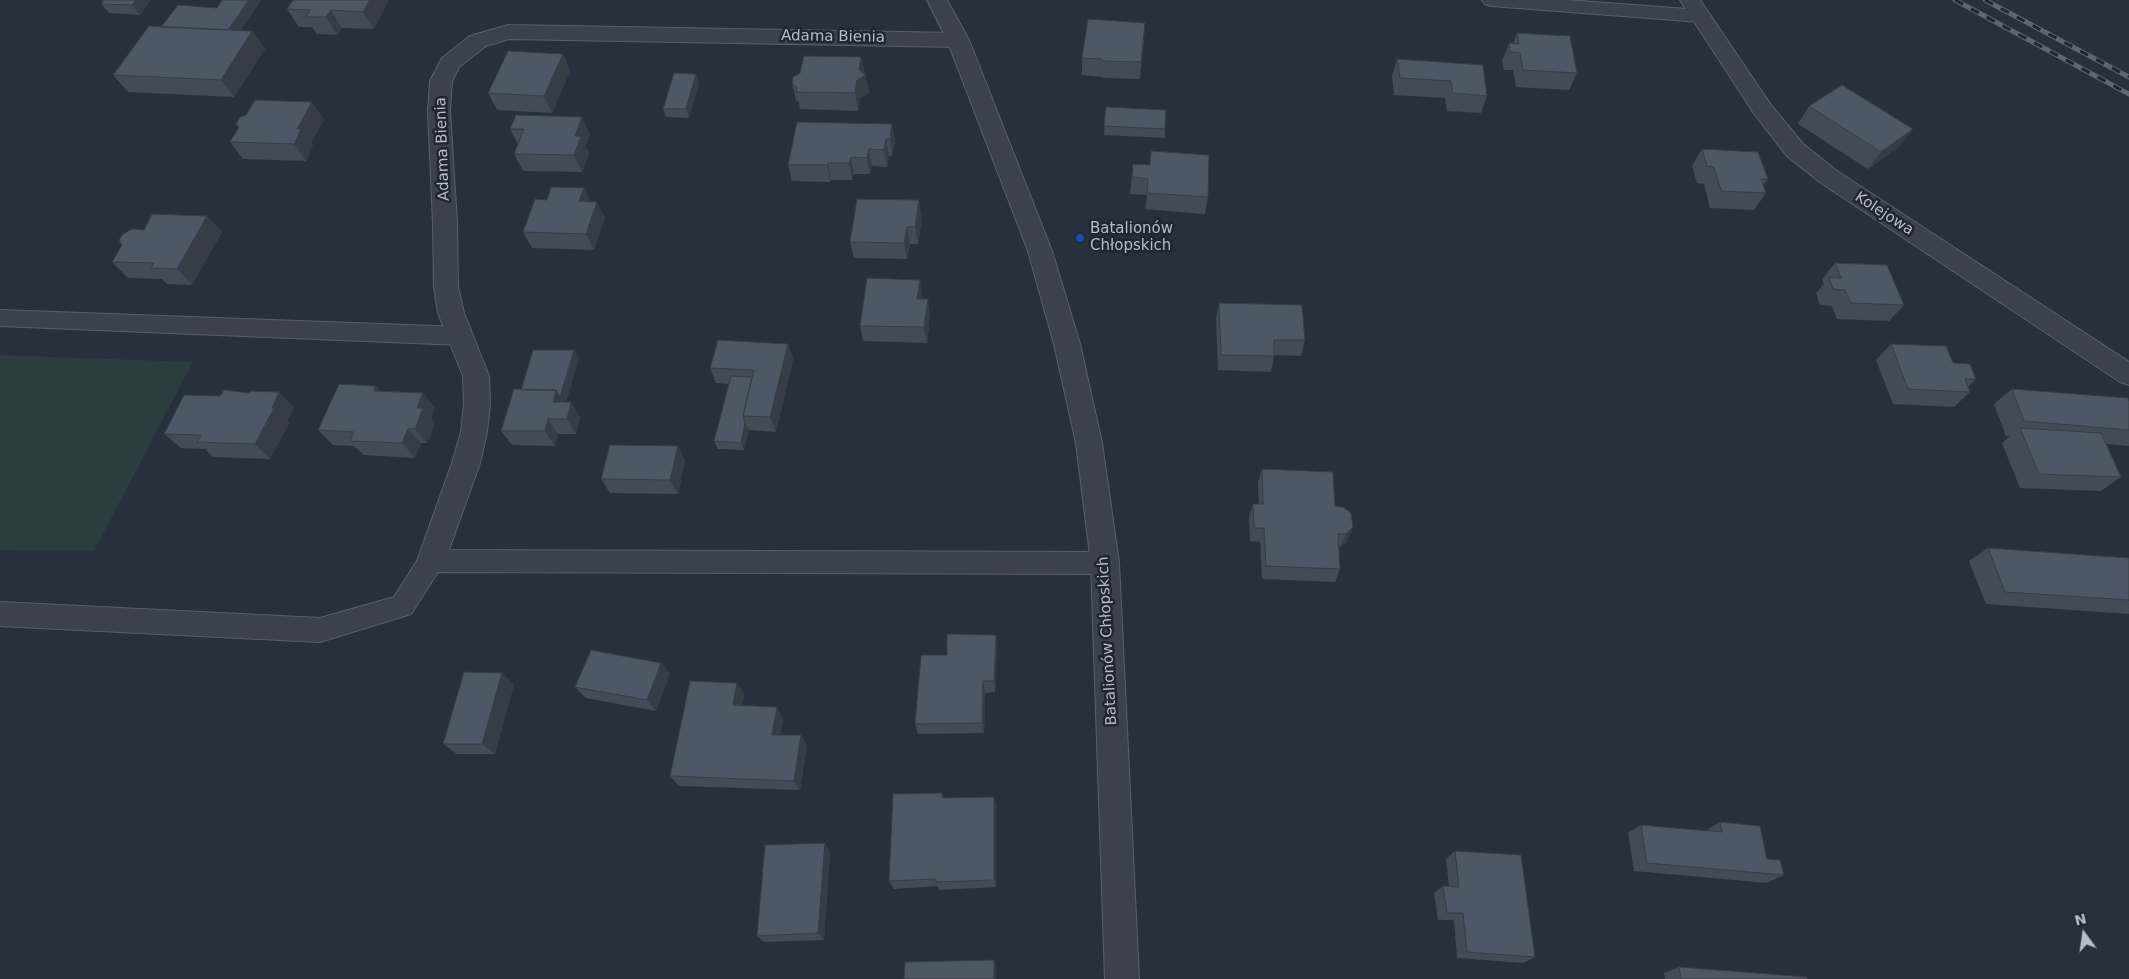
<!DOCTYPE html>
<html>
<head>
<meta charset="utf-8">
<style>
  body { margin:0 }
  #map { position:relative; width:2129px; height:979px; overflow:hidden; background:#28303d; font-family:"DejaVu Sans",sans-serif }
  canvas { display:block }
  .north { position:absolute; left:2059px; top:909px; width:50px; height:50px; -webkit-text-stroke:4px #202732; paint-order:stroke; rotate:346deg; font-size:14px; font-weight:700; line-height:20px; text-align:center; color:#b7bdc8 }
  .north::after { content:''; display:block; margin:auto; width:18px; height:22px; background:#b7bdc8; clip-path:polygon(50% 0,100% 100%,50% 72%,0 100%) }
</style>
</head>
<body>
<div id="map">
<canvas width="2129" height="979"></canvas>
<div class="north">N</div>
</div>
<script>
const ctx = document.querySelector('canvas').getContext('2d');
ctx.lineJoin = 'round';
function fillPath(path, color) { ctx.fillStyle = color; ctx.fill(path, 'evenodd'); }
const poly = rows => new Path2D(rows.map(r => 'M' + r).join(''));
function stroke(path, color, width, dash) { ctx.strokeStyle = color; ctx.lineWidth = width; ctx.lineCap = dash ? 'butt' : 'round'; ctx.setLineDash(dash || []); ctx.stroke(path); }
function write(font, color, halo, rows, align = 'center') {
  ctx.font = font + ' "DejaVu Sans",sans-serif'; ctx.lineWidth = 5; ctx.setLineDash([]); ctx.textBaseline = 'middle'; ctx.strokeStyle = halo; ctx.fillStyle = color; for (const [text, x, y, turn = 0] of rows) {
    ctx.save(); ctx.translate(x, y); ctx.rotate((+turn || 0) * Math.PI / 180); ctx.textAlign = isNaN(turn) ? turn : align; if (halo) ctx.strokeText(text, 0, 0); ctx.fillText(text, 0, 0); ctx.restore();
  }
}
fillPath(poly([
  [0,355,193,362,94,551,0,550]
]), '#2a3d3f');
const service = poly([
  [1482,0,1567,0,1701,10,1707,12,1710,16,1707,20,1701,22,1491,6,1485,4,1482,0],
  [0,310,461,327,469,330,472,336,469,342,461,345,0,326,0,310],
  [431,550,1105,552,1114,555,1117,563,1114,571,1105,574,438,572,411,614,320,642,0,626,0,602,320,618,394,597,422,553,431,550]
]);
const minor = poly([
  [1680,0,1700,0,1771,105,1803,144,1837,171,2129,362,2129,385,2120,382,1821,183,1787,156,1755,115,1680,0],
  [508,25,958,33,965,35,969,40,965,45,958,47,509,39,486,46,459,67,452,81,450,111,457,223,458,287,464,313,489,376,490,404,487,432,480,463,445,561,441,570,431,574,421,570,417,561,452,463,461,432,464,404,463,376,438,313,434,287,433,223,428,111,430,81,442,58,470,36,508,25]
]);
const tertiary = poly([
  [927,0,947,0,969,40,1052,251,1080,344,1102,443,1119,563,1139,979,1105,979,1091,563,1076,443,1054,344,1028,251,947,40,927,0]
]);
stroke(service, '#59606b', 2);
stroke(minor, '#59606b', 2);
stroke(tertiary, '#59606b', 2);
fillPath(service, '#3b424d');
fillPath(minor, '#3b424d');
fillPath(tertiary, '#3b424d');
const rail = poly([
  [1955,0,2129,94],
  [1985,0,2129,77]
]);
stroke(rail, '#5e6673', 5);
stroke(rail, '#202732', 3, [9]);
fillPath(poly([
  [104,0,150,0,140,15,109,13,101,4],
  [222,0,261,0,240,31,252,31,265,49,234,97,128,92,113,75,161,27,217,8],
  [388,2,374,29,342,28,337,35,317,34,312,27,299,27,287,9],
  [1517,33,1577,73,1569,90,1516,87,1513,70,1504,70,1502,61,1509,43,1513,44],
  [1144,40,1140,79,1102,78,1102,77,1082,75,1082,58],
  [563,54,570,71,552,113,497,110,488,93],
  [861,57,869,93,860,98,858,111,800,109,799,102,796,100,792,83],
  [1397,59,1487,96,1481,113,1447,111,1445,98,1394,95,1392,76],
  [699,83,689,118,666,117,663,109],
  [1809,106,1900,146,1868,169,1798,124],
  [1106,107,1165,129,1165,138,1104,135],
  [324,119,311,143,313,146,306,161,243,159,230,142,239,128,236,124],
  [892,124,895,141,892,156,889,156,887,167,872,166,870,174,854,174,852,180,831,180,830,182,792,181,788,165],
  [510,129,590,134,585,147,589,154,582,172,523,171,514,154,518,144],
  [1702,149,1768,179,1763,185,1766,193,1754,210,1710,208,1704,184,1697,183,1692,166],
  [1133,164,1208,197,1205,214,1145,209,1147,195,1130,194],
  [590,201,605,218,594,250,532,248,523,232],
  [207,216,222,232,192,285,167,284,162,279,128,278,112,262,122,245,144,230],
  [922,217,918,244,910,244,907,259,854,258,850,242],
  [1835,263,1904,305,1889,321,1837,319,1832,306,1820,305,1816,293,1824,284,1822,279],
  [922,296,922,299,930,315,927,343,863,341,860,326],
  [1219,303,1305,340,1301,356,1274,355,1271,372,1218,370,1216,319],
  [788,344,793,359,776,432,749,430,744,450,718,449,714,441,729,384,716,383,710,368],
  [1891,344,1953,363,1976,379,1968,387,1970,392,1954,407,1893,404,1876,360],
  [574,350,579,358,566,402,580,417,576,434,558,434,555,446,512,445,501,431,521,390],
  [2012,389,2129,401,2129,446,2106,444,2121,477,2101,491,2020,488,2002,443,2010,436,2006,436,1994,404],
  [380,391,423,393,435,408,431,418,435,423,427,443,421,443,415,458,364,455,354,446,333,445,318,430],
  [249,393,294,407,287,421,289,423,270,459,213,457,205,449,181,448,164,434,220,396],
  [685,460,678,494,610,493,601,479],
  [1262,469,1335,506,1343,507,1347,541,1340,547,1339,547,1340,569,1335,582,1262,579,1260,542,1250,541,1249,517,1253,504,1259,504,1258,483],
  [1988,548,2129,558,2129,614,1986,604,1969,561],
  [996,635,997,646,995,692,985,693,984,733,918,734,915,724,947,655],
  [661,663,670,674,656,711,586,698,575,687],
  [514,684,495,754,457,754,443,744],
  [744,694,742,706,783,718,780,735,807,745,800,790,679,786,670,776],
  [942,793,944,798,994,797,996,806,996,887,939,890,938,886,894,889,889,881],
  [1720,822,1767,859,1784,875,1767,883,1634,871,1628,833,1641,825,1705,831],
  [830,851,824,940,764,942,757,936],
  [1455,851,1535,957,1523,963,1457,958,1454,920,1438,920,1434,893,1443,886,1449,886,1446,859],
  [1679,967,1807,979,1665,979,1664,973]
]), '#434b57');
fillPath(poly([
  [136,0,150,0,140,15,132,5],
  [249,0,261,0,233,41,227,32],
  [370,0,387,0,388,2,374,29,363,12],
  [331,10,342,28,337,35,326,17],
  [1145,23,1144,40,1140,79,1141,62],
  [252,31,265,49,234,97,221,80],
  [563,54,570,71,552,113,544,96],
  [861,57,869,93,860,98,858,111,855,93],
  [696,74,699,83,689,118,686,109],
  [312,102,324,119,311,143,313,146,306,161,294,144,297,129],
  [582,117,590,134,585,147,589,154,582,172,574,155,575,136],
  [892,124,895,141,892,156,890,139],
  [1913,129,1900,146,1868,169,1881,152],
  [886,139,889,156,887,167,884,150],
  [869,149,872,166,870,174,867,158],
  [851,157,854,174,852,180,849,163],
  [828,163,831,180,830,182,827,165],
  [584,188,592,204,579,201],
  [919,200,922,217,918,244,915,227],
  [597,202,605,218,594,250,586,234],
  [207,216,222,232,192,285,177,269],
  [907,227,910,244,907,259,904,243],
  [920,280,922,296,920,315,917,299],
  [928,299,930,315,927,343,924,327],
  [788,344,793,359,776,432,770,417],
  [574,350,579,358,565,405,553,402,556,390],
  [376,386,388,401,374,391],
  [279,392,294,407,287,421,289,423,270,459,255,444],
  [423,393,435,408,431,418,435,423,427,443,415,429,417,408],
  [571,402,580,417,576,434,567,419],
  [548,419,558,434,555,446,545,431],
  [745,423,749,430,744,450,741,443],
  [408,429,421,443,415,458,402,443],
  [678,446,685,460,678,494,670,480],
  [1353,527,1347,541,1340,547,1346,534],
  [996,635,997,646,995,692,994,681],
  [661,663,670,674,656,711,647,700],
  [502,673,514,684,495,754,482,744],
  [983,681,985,693,984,733,982,723],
  [737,683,744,694,740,716,733,705],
  [777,707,783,718,778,746,772,735],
  [801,735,807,745,800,790,794,781],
  [994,797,996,806,996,887,994,880],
  [825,843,830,851,824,940,818,933],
  [994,960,996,966,996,979,994,979]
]), '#373d47');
const building = poly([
  [104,0,136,0,132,5,101,4,104,0],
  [222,0,249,0,228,30,161,27,178,5,217,8,222,0],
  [293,0,370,0,363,12,331,10,326,17,306,17,310,10,287,9,293,0],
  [1088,19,1145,23,1141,62,1102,61,1102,59,1082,58,1088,19],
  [149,26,252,31,221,80,113,75,149,26],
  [1517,33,1570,36,1577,73,1523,70,1520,53,1510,52,1509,43,1519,44,1517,33],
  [508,51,563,54,544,96,488,93,508,51],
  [804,56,861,57,859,70,866,75,857,80,855,93,796,92,797,88,792,83,793,77,800,73,804,56],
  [1397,59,1483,65,1487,96,1453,93,1451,81,1400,78,1397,59],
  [674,73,696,74,686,109,663,109,674,73],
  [1842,85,1913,129,1881,152,1809,106,1842,85],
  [255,100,312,102,297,129,301,129,294,144,230,142,239,127,236,124,240,117,246,115,255,100],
  [1106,107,1166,110,1165,129,1104,126,1106,107],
  [516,115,582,117,575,136,581,136,574,155,514,154,524,129,510,129,516,115],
  [797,122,892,124,890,139,886,139,884,150,869,149,867,158,851,157,849,163,828,163,827,165,788,165,797,122],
  [1702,149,1758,152,1768,179,1761,179,1766,193,1721,191,1714,167,1707,166,1702,149],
  [1151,151,1209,155,1208,197,1147,193,1148,179,1132,177,1133,164,1150,165,1151,151],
  [551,187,584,188,579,201,597,202,586,234,523,232,535,199,547,200,551,187],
  [857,199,919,200,915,227,907,227,904,243,850,242,857,199],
  [152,214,207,216,177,269,151,268,154,263,112,262,122,245,119,240,123,234,132,229,144,230,152,214],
  [1835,263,1887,265,1904,305,1851,303,1845,290,1833,289,1829,277,1841,278,1835,263],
  [867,278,920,280,917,299,928,299,924,327,860,326,867,278],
  [1219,303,1302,305,1305,340,1274,340,1274,356,1221,355,1219,303],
  [718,340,788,344,770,417,743,416,754,370,710,368,718,340],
  [1891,344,1946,346,1953,363,1970,364,1976,379,1965,379,1970,392,1908,389,1891,344],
  [533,350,574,350,560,397,556,390,521,390,533,350],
  [731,376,752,377,743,416,745,423,741,443,714,441,731,376],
  [339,384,376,386,374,391,423,393,417,408,423,408,415,429,408,429,402,443,350,441,354,432,318,430,339,384],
  [514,389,556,390,553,402,571,402,567,419,548,419,545,431,501,431,514,389],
  [2012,389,2128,398,2129,401,2129,430,2024,421,2012,389],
  [224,390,249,393,250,391,279,392,272,408,274,408,255,444,197,442,201,435,164,434,184,395,220,396,224,390],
  [2020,428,2101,433,2121,477,2039,474,2020,428],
  [610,445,678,446,670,480,601,479,610,445],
  [1262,469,1333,472,1335,506,1343,507,1351,513,1353,527,1346,534,1338,534,1340,569,1266,566,1264,528,1254,528,1253,504,1263,504,1262,469],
  [1988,548,2129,558,2129,600,2005,592,1988,548],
  [947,634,996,635,994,681,983,681,982,723,915,724,921,655,947,655,947,634],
  [591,650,661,663,647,700,575,687,591,650],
  [464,672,502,673,482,744,443,744,464,672],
  [690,681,737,683,733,705,777,707,772,735,801,735,794,781,670,776,690,681],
  [942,793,942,798,994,797,994,880,936,882,936,879,889,881,893,794,942,793],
  [1720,822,1760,826,1767,859,1780,860,1784,875,1647,863,1641,825,1722,832,1720,822],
  [825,843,818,933,757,936,765,845,825,843],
  [1455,851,1521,855,1535,957,1467,952,1463,913,1447,913,1443,886,1459,887,1455,851],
  [994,960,994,979,904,979,905,962,994,960],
  [1679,967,1807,977,1807,979,1681,979,1679,967]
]);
fillPath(building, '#4e5765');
stroke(building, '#373d47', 1);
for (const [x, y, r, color] of [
  [1080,238,5,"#1a4fb4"]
]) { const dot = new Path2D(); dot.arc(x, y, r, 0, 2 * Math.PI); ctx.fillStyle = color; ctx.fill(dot); stroke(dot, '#202732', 2); }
write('15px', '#b7bdc8', '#202732', [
  ["Adama Bienia",833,37,1],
  ["Adama Bienia",443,149,-92],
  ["Kolejowa",1884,214,33],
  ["Batalionów Chłopskich",1108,641,-93]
]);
write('15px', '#b7bdc8', '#202732', [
  ["Batalionów",1090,229],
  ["Chłopskich",1090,246]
], 'left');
</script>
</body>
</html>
